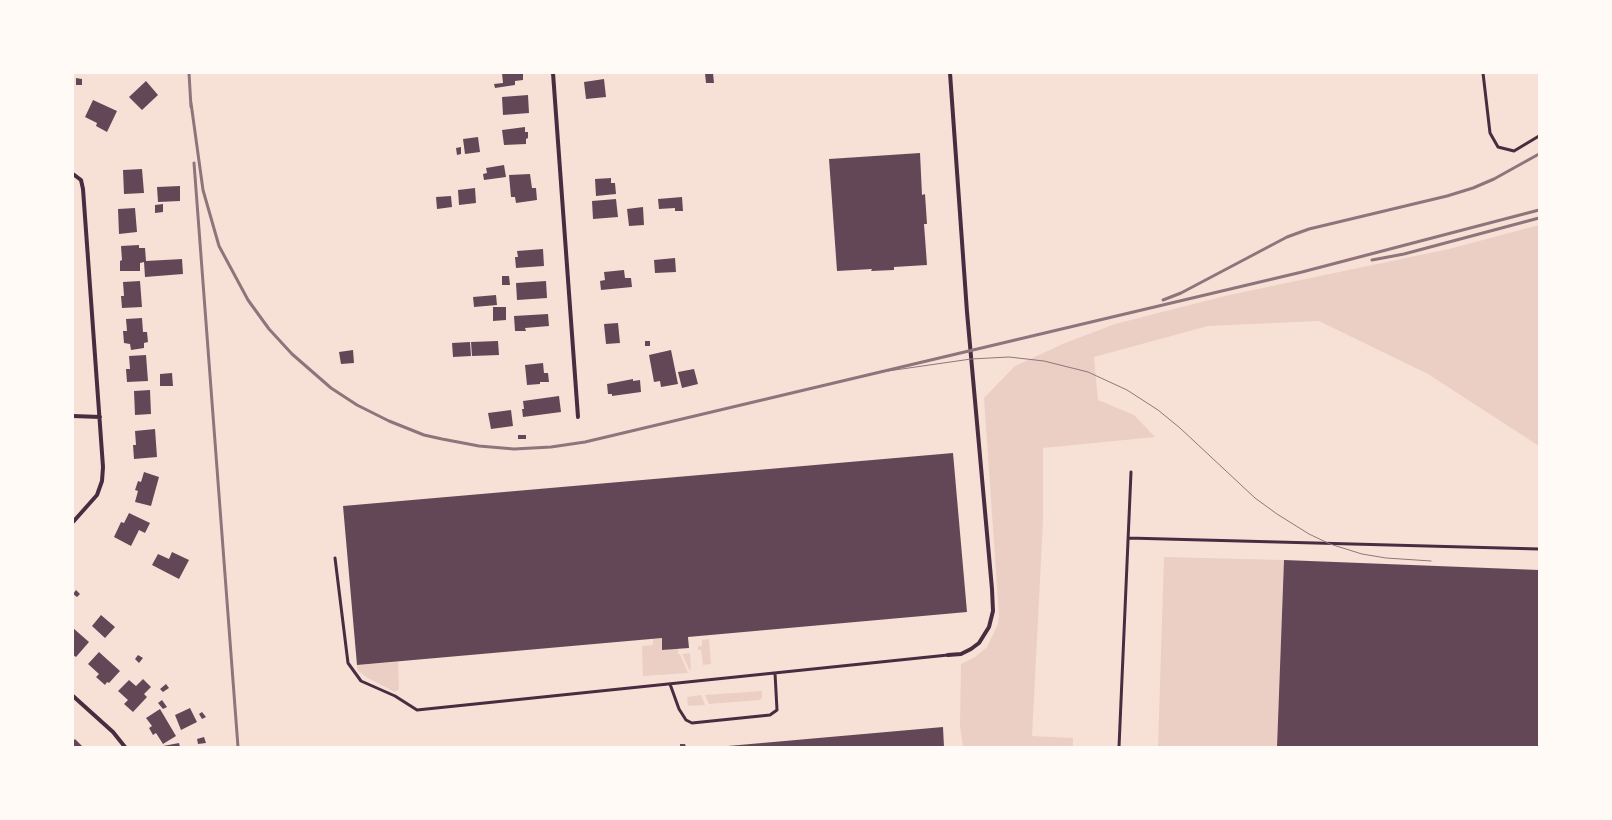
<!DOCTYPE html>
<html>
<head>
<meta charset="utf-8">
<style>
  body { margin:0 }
  #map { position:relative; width:1612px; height:820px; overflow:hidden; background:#f7e1d7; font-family:Montserrat,sans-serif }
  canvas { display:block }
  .frame { position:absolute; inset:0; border:74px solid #fffaf5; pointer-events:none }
</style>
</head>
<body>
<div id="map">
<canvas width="1612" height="820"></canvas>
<div class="frame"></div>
</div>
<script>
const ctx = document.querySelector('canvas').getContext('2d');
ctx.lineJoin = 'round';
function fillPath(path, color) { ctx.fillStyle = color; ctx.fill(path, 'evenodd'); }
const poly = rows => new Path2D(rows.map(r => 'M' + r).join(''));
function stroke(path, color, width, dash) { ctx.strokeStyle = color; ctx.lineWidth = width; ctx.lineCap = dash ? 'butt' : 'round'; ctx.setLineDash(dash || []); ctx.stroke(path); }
fillPath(poly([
  [1539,225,1539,446,1428,374,1319,321,1208,326,1094,357,1098,400,1134,415,1155,437,1043,448,1043,522,1032,736,1073,738,1073,747,963,747,960,726,961,664,975,657,987,647,998,624,999,616,984,398,1015,366,1065,343,1115,324,1229,295,1449,249],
  [1164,557,1284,560,1277,747,1158,747],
  [662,638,662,650,678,648,678,654,680,654,688,673,643,676,642,646,653,645,653,639],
  [709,639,711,664,703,665,701,650,698,650,698,646,702,646,702,640],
  [690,653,691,667,690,671,682,654],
  [398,662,399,689,395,692,368,678,358,671,357,668,357,665],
  [762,691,762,697,760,700,709,704,705,695],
  [701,695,705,705,688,706,687,697]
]), '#ebcfc5');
fillPath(poly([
  [502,73,523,73,523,80,515,81,515,85,495,88,494,84,503,83],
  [705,73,713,73,714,83,706,83],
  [76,78,82,79,82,85,76,85],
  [604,79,606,97,586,99,584,82],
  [146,81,158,95,142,110,129,97],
  [528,95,529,113,503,115,502,97],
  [93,100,117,111,107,132,96,126,97,123,85,117],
  [525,127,525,132,528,132,528,138,526,139,526,144,504,145,502,130],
  [478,137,480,152,465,154,463,139],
  [461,147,461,154,457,155,456,148],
  [920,153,922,195,925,194,927,224,924,224,927,265,894,267,894,270,871,271,872,269,837,271,829,159],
  [504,165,506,177,484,180,483,174,487,173,486,168],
  [142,169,144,193,124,194,123,170],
  [530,174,532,188,536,188,537,200,516,203,515,197,511,197,509,175],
  [611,178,611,183,615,183,616,194,596,196,595,179],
  [180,186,180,201,158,202,157,187],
  [475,188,476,203,459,205,458,190],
  [451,196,452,207,437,209,436,197],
  [682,197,683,211,675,211,675,208,659,209,658,199],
  [616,199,618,217,593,219,592,201],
  [163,204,163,212,155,213,155,205],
  [643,207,644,225,629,226,627,209],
  [135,208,137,232,119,234,118,209],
  [139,245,139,248,145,248,146,261,182,259,183,274,145,277,144,262,140,263,140,271,120,271,120,261,122,260,121,246],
  [543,249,544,266,516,268,515,257,518,257,517,251],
  [675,258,676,272,655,273,654,260],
  [624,270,625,278,631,278,632,287,601,290,600,281,605,280,604,272],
  [502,276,509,276,510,285,502,285],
  [140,281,142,307,122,308,121,296,124,296,123,282],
  [546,281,547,298,517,300,516,283],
  [496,295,497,305,474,307,473,297],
  [493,307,506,307,506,320,493,321],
  [548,314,549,326,525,328,526,331,515,331,514,316],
  [142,318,143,332,147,332,148,342,144,343,144,348,131,350,130,344,124,343,123,331,127,331,126,319],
  [618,323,620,343,606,344,604,324],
  [498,341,499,355,472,356,471,342],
  [645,341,650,341,650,346,645,346],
  [470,342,471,356,453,357,452,343],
  [353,350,354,363,341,364,339,352],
  [671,350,678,384,661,387,660,381,654,382,649,355],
  [146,355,148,381,127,382,126,369,130,369,129,356],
  [543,363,544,373,548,373,549,382,540,382,540,384,527,385,525,365],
  [694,369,698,384,682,388,678,372],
  [172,373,173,386,160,386,160,374],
  [633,379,633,381,640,380,641,392,612,396,612,394,608,394,607,384],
  [150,390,151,414,135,415,134,391],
  [559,396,561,412,523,417,522,409,524,409,523,401],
  [511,410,513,426,491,429,488,413],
  [155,429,157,457,134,459,133,445,136,445,135,431],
  [518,435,526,435,526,439,518,439],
  [953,453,967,612,688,637,689,648,662,650,662,638,357,665,343,506],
  [144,472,159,477,151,506,135,502,138,491,135,490,138,481,141,482],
  [129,513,150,523,145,533,139,530,131,546,114,537,121,522,124,523],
  [172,552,189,560,179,579,152,565,158,554,169,559],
  [1284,560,1539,570,1539,747,1277,747],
  [76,590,80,594,77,597,73,594],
  [101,615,115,627,105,638,92,626],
  [73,628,89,642,76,657,73,655],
  [99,652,120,671,109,683,107,682,105,685,96,677,99,674,88,664],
  [138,655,143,658,139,663,135,659],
  [143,679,151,687,144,694,147,697,133,712,124,704,128,700,118,691,129,680,136,686],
  [166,684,169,688,163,692,160,689],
  [162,700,167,707,163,709,158,703],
  [190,708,197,722,181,730,175,715],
  [160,709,176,736,163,744,156,733,153,735,149,728,152,726,146,718],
  [202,712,206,717,202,719,199,714],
  [943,727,944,747,728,747,728,746],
  [204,737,206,743,198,744,197,739],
  [75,739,83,747,73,747,73,741],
  [179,743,180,747,163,747,163,746],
  [680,744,685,744,686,747,680,747]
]), '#644757');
stroke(poly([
  [1483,73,1490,133,1498,147,1514,151,1539,136],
  [1128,538,1539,549],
  [335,558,348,663,361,681,395,696,417,710,948,655],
  [670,684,679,709,686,720,692,723,770,715,777,710,775,673],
  [1119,747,1131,472]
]), '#4a2c40', 3);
stroke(poly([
  [553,73,578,417],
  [73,174,81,180,83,189,103,467,102,481,97,495,73,522],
  [73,416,100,417],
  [948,655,961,654,971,649,979,643,989,627,993,611,992,589,967,312,950,73],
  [73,696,113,732,125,747]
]), '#4a2c40', 4);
stroke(poly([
  [888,371,971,359,1009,357,1044,361,1088,372,1127,390,1158,410,1180,428,1255,498,1277,514,1309,534,1330,544,1362,554,1386,558,1431,561]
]), '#8f747c', 1);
stroke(poly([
  [189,73,191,107],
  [191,103,203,190,219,246,248,300,269,329,292,354,331,388,357,405,389,421,424,435,442,439,479,446,514,449,551,447,585,442,1302,272,1539,210],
  [194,163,238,747],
  [1372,260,1404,254,1539,218],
  [1163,300,1181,293,1287,237,1309,229,1447,196,1473,188,1494,179,1539,154]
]), '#8f747c', 3);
</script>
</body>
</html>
